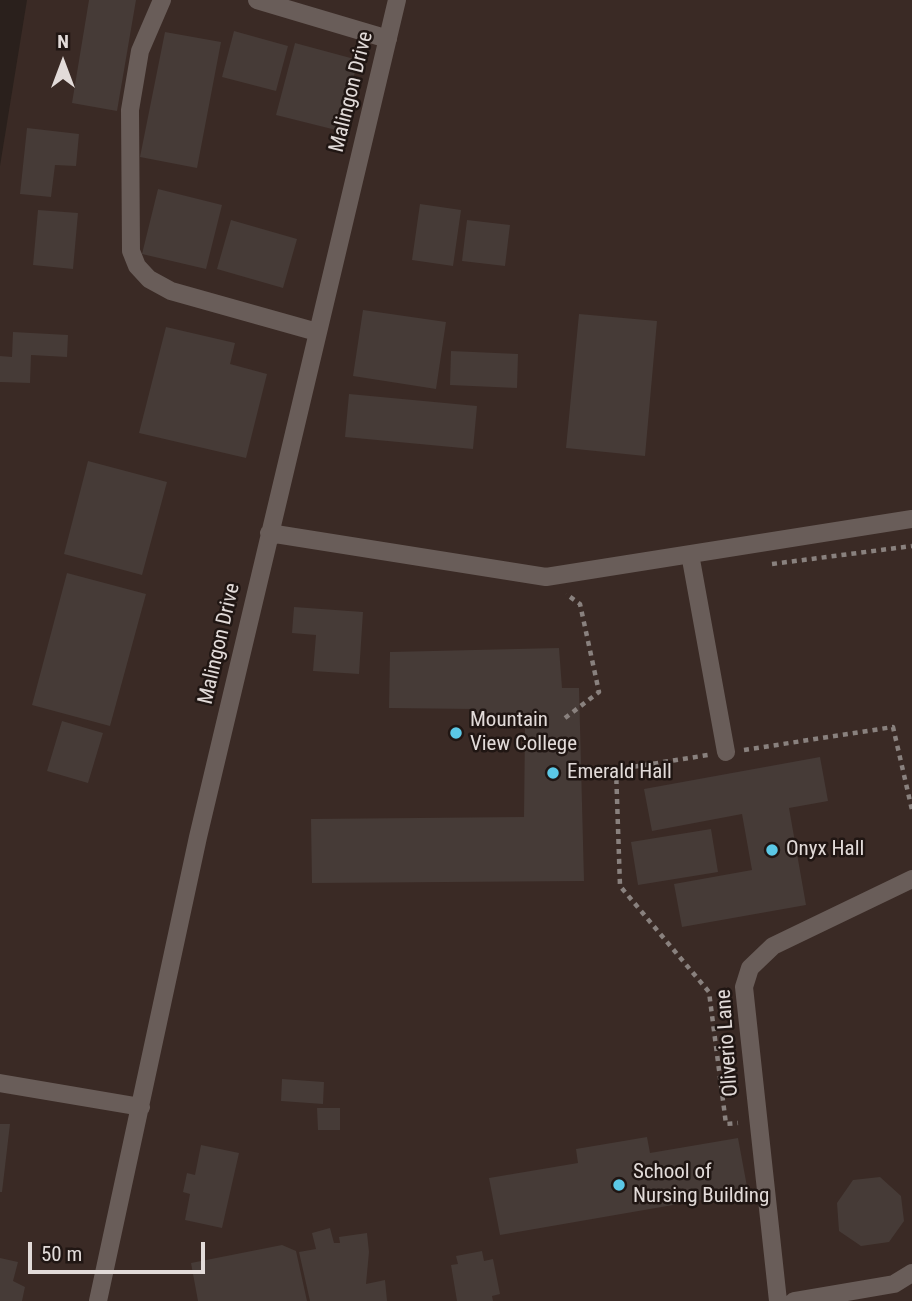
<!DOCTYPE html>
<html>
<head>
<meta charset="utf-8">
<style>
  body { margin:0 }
  #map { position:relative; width:912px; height:1301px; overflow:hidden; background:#2a201c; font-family:"Roboto Condensed",sans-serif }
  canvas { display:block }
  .north { position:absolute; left:28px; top:28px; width:70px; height:70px; -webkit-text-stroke:5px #201613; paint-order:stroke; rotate:0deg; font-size:19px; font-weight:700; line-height:28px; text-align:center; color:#e2dbd9 }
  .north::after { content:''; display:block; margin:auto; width:24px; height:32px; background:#e2dbd9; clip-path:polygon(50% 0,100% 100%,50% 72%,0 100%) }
  .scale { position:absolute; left:28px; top:1242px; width:177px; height:32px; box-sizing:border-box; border:4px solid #e2dbd9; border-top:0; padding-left:9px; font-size:21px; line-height:24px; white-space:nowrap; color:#e2dbd9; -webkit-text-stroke:5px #201613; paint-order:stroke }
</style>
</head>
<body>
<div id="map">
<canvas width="912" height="1301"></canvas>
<div class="north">N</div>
<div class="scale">50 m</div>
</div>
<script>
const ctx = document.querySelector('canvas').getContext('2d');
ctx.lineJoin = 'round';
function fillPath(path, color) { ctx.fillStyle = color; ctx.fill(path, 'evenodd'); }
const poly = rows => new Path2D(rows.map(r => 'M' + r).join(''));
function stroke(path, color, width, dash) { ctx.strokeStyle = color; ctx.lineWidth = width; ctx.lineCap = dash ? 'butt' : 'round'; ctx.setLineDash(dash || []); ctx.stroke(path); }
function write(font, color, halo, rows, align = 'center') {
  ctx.font = font + ' "Roboto Condensed",sans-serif'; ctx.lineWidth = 5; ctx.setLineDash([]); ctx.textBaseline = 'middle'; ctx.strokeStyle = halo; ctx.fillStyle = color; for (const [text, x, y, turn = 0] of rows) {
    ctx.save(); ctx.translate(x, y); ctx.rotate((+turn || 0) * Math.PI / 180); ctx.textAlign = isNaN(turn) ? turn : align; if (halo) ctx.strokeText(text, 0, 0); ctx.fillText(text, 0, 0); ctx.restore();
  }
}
fillPath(poly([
  [27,0,912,0,912,1301,0,1301,0,166]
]), '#3a2a25');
fillPath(poly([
  [89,0,136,0,117,111,72,103],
  [234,31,288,46,276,91,222,77],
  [165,32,221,42,197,168,140,157],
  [295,43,358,60,340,131,276,115],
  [27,128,79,134,76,166,55,165,51,197,20,194],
  [158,189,222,205,206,269,142,254],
  [420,204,461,210,453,266,412,260],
  [38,210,78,213,73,269,33,265],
  [231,220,297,239,283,288,217,269],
  [467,220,510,225,505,266,462,261],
  [363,310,446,322,436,389,353,376],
  [579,314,657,321,645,456,566,448],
  [166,327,235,343,230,364,267,374,246,458,139,433],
  [13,332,68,335,67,357,31,355,30,383,0,382,0,356,12,357],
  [451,351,518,354,517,388,450,385],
  [349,394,477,406,473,449,345,437],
  [88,461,167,482,142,575,64,554],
  [67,573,146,594,110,726,32,705],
  [294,607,363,612,359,674,313,671,316,635,292,633],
  [559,648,562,688,579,688,584,881,312,883,311,819,524,817,525,728,477,727,476,709,389,708,390,652],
  [62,721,103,733,88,783,47,771],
  [820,757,828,801,789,808,806,905,682,927,674,884,752,870,742,814,652,831,644,789],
  [711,829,718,872,638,885,631,842],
  [282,1079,324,1082,323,1104,281,1101],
  [317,1108,340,1108,340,1130,318,1130],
  [0,1124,10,1124,2,1192,0,1192],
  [647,1137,650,1153,738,1138,748,1192,500,1235,489,1178,578,1163,576,1149],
  [201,1145,239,1153,222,1228,185,1220,190,1194,183,1192,187,1173,195,1175],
  [880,1177,901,1196,904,1221,889,1242,861,1246,839,1231,837,1203,853,1180],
  [330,1228,334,1243,340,1243,339,1237,367,1233,369,1252,366,1284,385,1280,387,1301,310,1301,299,1252,316,1249,312,1233],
  [282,1245,296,1251,307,1301,198,1301,191,1263],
  [482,1251,484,1261,493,1259,500,1294,492,1296,493,1301,457,1301,451,1265,458,1264,456,1256],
  [0,1258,18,1262,13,1281,25,1287,22,1301,0,1301]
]), '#463b37');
stroke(poly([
  [772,564,912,546],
  [565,718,599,692,580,604,566,594],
  [744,750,893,727,912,810],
  [616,769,620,886,709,992,726,1124,738,1123],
  [594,773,708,755]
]), '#89817e', 4.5, [5, 5]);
stroke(poly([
  [162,0,140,51,130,110,131,251,137,266,149,279,171,291,317,332],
  [257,0,388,39],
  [269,533,546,577,912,519],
  [690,554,726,752],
  [0,1083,141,1107],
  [98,1301,198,837,397,0],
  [778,1301,744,987,750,968,773,946,912,879],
  [794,1301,894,1284,912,1273]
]), '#695d59', 18);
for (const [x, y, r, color] of [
  [456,733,7,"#5bc8e6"],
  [553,773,7,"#5bc8e6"],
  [772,850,7,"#5bc8e6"],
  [619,1185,7,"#5bc8e6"]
]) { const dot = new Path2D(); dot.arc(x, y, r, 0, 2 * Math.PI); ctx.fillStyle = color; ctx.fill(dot); stroke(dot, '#201613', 2.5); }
write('21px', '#e2dbd9', '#201613', [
  ["Malingon Drive",352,92,-76],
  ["Malingon Drive",220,644,-77],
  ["Oliverio Lane",728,1043,-94]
]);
write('21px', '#e2dbd9', '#201613', [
  ["Mountain",470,721],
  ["View College",470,745],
  ["Emerald Hall",567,773],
  ["Onyx Hall",786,850],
  ["School of",633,1173],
  ["Nursing Building",633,1197]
], 'left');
</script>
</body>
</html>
